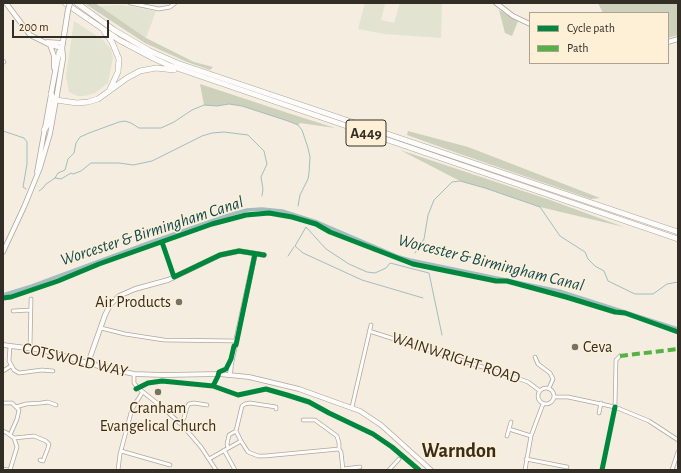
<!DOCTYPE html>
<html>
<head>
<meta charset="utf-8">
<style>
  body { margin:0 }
  #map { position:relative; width:681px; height:473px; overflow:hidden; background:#f5ede0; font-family:"Alegreya Sans",sans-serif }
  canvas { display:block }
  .frame { position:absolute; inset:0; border:4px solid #332e25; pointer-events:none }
  .legend { position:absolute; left:529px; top:12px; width:140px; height:52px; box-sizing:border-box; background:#feefd7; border:1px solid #ada290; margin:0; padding:5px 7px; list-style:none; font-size:12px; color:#332e25 }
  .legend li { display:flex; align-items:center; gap:8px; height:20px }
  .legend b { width:20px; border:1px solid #ada290 }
  .scale { position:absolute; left:12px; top:20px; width:97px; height:18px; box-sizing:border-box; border:2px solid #332e25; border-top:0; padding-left:5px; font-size:12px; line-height:14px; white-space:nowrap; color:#332e25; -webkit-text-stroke:3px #feefd7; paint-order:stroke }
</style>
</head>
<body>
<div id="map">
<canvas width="681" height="473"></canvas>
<div class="frame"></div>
<ul class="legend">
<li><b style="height:5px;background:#00873e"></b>Cycle path</li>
<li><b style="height:5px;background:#56b245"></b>Path</li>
</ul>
<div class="scale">200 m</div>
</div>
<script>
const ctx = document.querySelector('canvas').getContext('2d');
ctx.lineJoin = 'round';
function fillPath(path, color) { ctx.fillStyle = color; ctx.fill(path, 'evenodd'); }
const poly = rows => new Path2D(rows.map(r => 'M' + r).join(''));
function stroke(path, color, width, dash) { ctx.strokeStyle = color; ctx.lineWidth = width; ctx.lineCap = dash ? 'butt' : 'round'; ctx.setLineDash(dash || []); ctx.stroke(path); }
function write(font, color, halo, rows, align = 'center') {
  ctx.font = font + ' "Alegreya Sans",sans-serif'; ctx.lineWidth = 3; ctx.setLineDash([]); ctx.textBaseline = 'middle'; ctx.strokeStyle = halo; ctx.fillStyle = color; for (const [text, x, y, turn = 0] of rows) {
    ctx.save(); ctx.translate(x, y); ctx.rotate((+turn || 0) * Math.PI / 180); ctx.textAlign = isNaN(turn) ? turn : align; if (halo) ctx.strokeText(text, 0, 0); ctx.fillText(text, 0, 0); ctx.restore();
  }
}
fillPath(poly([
  [365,3,385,4,381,20,394,23,400,3,442,3,441,38,385,34,358,29],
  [122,5,156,11,146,38,98,6],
  [74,21,103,40,111,49,113,58,108,83,95,93,85,96,78,96,69,92,66,76]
]), '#e2e3d1');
fillPath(poly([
  [84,3,95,3,146,38,194,62,213,67,210,70,187,62,145,43],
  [598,3,678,3,678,35,668,38,668,13,603,13],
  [499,10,518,21,512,36,505,33],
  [200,84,288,113,335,128,300,123,298,125,288,121,242,106,229,104,217,106,204,105],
  [408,131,468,147,600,198,591,199,460,154,407,135],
  [400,150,550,200,624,227,540,207,485,188,460,181]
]), '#cdd0ba');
stroke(poly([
  [3,131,24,138,27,142,27,164,23,187,26,189],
  [55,178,61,179,71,173,73,174,81,171,91,163,119,163,133,165,152,161,202,136,212,133,224,132,248,135,264,151,267,164,261,177,263,189,262,196],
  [39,191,43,188,46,184,55,178,58,173,65,170,68,159,74,153,76,143,80,137,89,133,119,122,125,121,131,123,139,128,161,128,174,122,192,110,204,105,217,106,229,104,242,106,288,121,298,125,302,130,308,148,310,157,309,173,308,179,300,195,298,206],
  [415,253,424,239,428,215,434,200,452,182,460,181,485,188,540,207,560,236,585,252,588,259,595,266,604,271,608,281,635,294,653,294,667,284,678,282],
  [288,256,294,247],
  [423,298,362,280,303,253,295,246,306,227,326,249,349,264,367,272,375,273,386,268,390,263,429,273,442,335]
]), '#a2bdbe', 1);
stroke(poly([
  [3,295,32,286,151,242,229,215,247,210,262,209,282,211,317,222,399,257,410,260,559,291,678,329]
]), '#a2bdbe', 3.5);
const street = poly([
  [130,3,159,9,170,7,175,3],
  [3,61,4,62],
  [13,311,30,310],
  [101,328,125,334,164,340,237,341],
  [369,331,511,376,528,382,540,391],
  [10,346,9,361,14,370,19,373,42,370,53,371],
  [30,348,31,299],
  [535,357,538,364,550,373,553,379,549,388],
  [3,371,11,366],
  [134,374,134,383,138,388,162,407,183,426,201,447,216,470],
  '538 396a8 8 0 1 1 16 0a8 8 0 1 1-16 0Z',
  [555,397,568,397,615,407,649,421,678,440],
  [3,403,12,403,19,410,17,419,10,435],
  [16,407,26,404,41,403,48,402,56,405],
  [352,407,371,325],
  [615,407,616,360,620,356],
  [276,409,276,407,250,403,245,404,242,406,236,431,241,441,248,452,258,456,265,456,339,449],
  [599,413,601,403],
  [303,420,315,420,337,436,339,443,339,449,341,452,343,470],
  [179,423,184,418,187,407,189,404,194,403,207,405],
  [509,429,531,436],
  [3,431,7,433,14,438,17,447,10,470],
  [507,436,511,422],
  [14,438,34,436,46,441,49,444,48,448,43,461,40,460],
  [228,448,227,444,229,435,236,431],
  [224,450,235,470],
  [121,451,170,465],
  [209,459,241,441],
  [526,459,567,467],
  [3,469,8,470],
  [343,469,360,467],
  [118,470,120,454,132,409,142,393],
  [389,470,399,459],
  [525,470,531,436,543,404],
  [672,470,678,452]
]);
const secondary = poly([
  [6,3,30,35,50,45,62,48],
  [496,3,513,16,530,24],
  [47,42,63,43],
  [668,42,678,39],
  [50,45,54,56,54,68],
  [37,172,51,94],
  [3,252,24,207,40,168,50,134,56,100],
  [3,345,42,350,102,367,134,374,164,375,219,374,249,377,299,389,360,411,381,425,431,470],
  [88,363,105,315,110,305,119,296,135,289,168,280,220,255,239,251,264,255],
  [230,375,231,364,255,254]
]);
const primary = poly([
  [51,94,59,52,62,48,68,10],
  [56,100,63,58,62,48]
]);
const highway = poly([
  [65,3,119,40,153,58,168,65,678,239],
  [77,3,114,30,150,51,177,63,678,232],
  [104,31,112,42,119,59,118,72,110,89],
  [51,94,53,98,56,100,77,103,88,102,98,99,127,78,140,71,156,68,174,70],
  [44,130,48,124,52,104,56,100]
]);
stroke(street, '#aea79d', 4.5);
stroke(secondary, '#aea79d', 5.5);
stroke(primary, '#aea79d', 6);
stroke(highway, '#aea79d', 6);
stroke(street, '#fefcfa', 3);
stroke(secondary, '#fefcfa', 4);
stroke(primary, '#fefcfa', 4.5);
stroke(highway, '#fefcfa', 5);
const primaryBridge = poly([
  [68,10,70,3]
]);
stroke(primaryBridge, '#aea79d', 6, []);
stroke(primaryBridge, '#fefcfa', 4.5);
stroke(poly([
  [620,356,678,349]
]), '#56b245', 4, [8, 4]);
stroke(poly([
  [162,242,174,277,220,255,239,251,264,255],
  [3,298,11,297,58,281,99,264,212,224,246,215,269,213,292,217,316,224,330,232,413,264,496,281,507,281,566,297,615,312,625,313,678,332],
  [213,386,218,376,219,372,226,369,231,359,234,346,236,345,255,254],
  [136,389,148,383,162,381,213,386,238,395,266,389,287,395,309,402,329,413,373,434,392,447,419,470],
  [602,470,615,407]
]), '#00873e', 5);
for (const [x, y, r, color] of [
  [179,302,4,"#777166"],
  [575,347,4,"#777166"],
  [158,392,4,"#777166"]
]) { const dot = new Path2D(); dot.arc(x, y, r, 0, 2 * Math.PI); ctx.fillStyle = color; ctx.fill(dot); stroke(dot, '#feefd7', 1.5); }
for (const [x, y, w] of [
  [366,133,40]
]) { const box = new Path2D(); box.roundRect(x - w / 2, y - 13, w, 26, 3); ctx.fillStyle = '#feefd7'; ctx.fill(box); stroke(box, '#332e25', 1); }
write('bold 15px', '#332e25', null, [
  ["A449",366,133]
]);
write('16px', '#332e25', '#feefd7', [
  ["Air Products",171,302],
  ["Ceva",583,347,"left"],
  ["Cranham",158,408,"center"],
  ["Evangelical Church",158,426,"center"]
], 'right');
write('16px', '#332e25', '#feefd7', [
  ["WAINWRIGHT ROAD",456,358,18],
  ["COTSWOLD WAY",75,360,13]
]);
write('italic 17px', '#0b4a54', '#feefd7', [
  ["Worcester & Birmingham Canal",152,231,-18],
  ["Worcester & Birmingham Canal",491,263,14]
]);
write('bold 20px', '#382d19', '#feefd7', [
  ["Warndon",459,451]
]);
</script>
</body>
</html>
